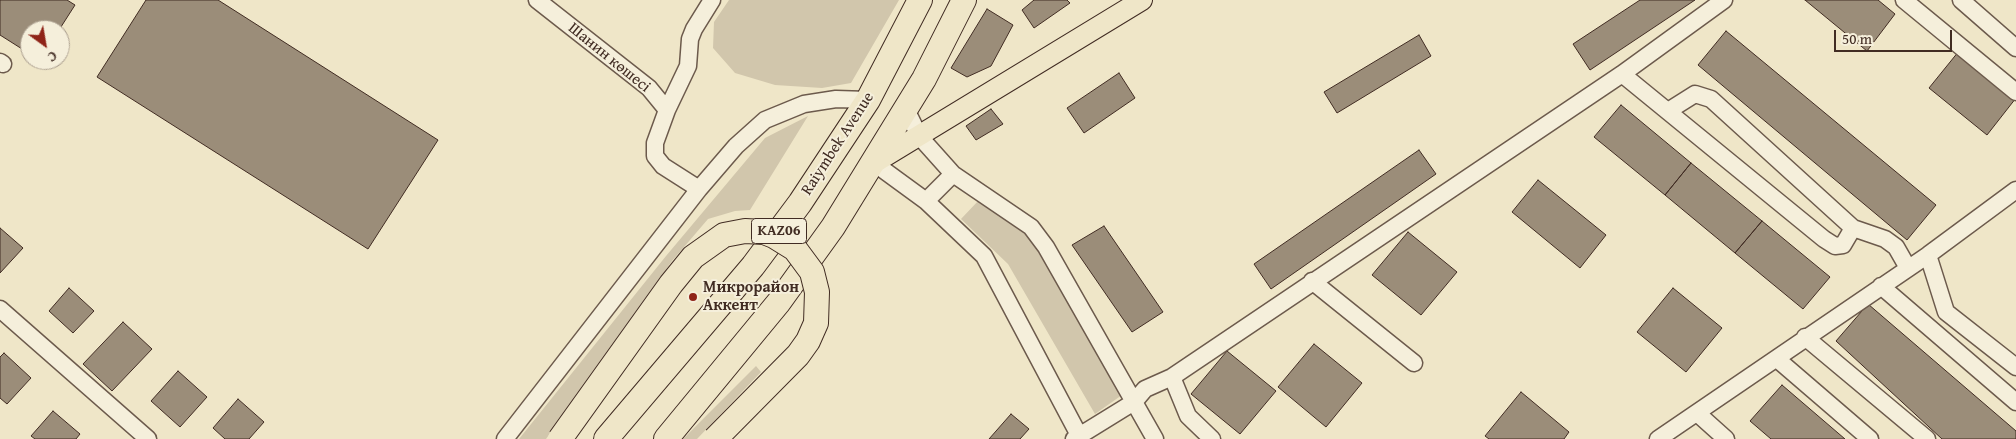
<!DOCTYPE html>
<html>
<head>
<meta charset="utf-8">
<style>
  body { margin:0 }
  #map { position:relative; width:2016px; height:439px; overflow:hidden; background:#efe6c8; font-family:"Gentium Book Plus",serif }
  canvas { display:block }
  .north { position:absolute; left:20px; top:20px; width:50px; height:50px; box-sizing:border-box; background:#f5efdb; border:1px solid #ada191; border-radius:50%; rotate:148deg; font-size:14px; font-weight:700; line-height:20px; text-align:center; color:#412c23 }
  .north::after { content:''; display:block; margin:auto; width:18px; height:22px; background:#8f2418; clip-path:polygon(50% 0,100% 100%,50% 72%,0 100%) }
  .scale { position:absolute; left:1834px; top:30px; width:118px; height:22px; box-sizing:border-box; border:2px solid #412c23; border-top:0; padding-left:6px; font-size:15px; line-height:18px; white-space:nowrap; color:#412c23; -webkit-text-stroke:4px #f5efdb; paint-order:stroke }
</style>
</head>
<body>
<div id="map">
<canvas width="2016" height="439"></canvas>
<div class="north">С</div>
<div class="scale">50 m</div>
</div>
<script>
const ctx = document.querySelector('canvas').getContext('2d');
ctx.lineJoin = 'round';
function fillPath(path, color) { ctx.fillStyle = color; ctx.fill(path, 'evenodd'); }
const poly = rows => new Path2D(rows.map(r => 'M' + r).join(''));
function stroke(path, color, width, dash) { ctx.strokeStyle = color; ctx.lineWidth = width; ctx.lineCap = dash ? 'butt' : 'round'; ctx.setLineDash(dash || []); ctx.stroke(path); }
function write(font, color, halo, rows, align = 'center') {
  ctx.font = font + ' "Gentium Book Plus",serif'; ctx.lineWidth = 4; ctx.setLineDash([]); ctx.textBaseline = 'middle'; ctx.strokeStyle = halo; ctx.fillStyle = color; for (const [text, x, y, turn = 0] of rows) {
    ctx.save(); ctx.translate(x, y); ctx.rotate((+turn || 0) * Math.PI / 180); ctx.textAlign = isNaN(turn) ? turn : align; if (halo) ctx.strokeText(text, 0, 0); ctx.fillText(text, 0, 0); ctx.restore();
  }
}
fillPath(poly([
  [729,0,899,0,851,83,822,88,775,85,735,73,713,48,714,22],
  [808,116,750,210,735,211,708,219,672,261,546,439,519,439,666,256,765,138],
  [979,200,1030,236,1122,395,1095,414,1008,264,961,219],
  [756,366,761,372,697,439,683,439]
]), '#d1c6ac');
const building = poly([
  [0,0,67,0,75,5,59,30,30,30,30,54,0,35,0,0],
  [146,0,218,0,438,140,368,249,97,77,146,0],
  [1034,0,1067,0,1070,3,1034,28,1022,10,1034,0],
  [1640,0,1695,0,1590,70,1573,44,1640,0],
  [1805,0,1878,0,1895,14,1867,51,1805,0],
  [987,9,1013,25,991,66,967,77,951,68,987,9],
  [1726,31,1936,205,1907,240,1698,65,1726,31],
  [1419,35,1431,56,1337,113,1324,92,1419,35],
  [1959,51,2016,98,1987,135,1929,88,1959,51],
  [1119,73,1135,98,1084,133,1067,108,1119,73],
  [1621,105,1691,163,1665,195,1594,137,1621,105],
  [991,109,1003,124,976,140,966,126,991,109],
  [1419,150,1436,174,1271,289,1254,264,1419,150],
  [1691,163,1762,221,1735,253,1665,195,1691,163],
  [1538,180,1606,235,1580,268,1512,212,1538,180],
  [1762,221,1830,277,1803,309,1735,253,1762,221],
  [1104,226,1163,312,1132,332,1072,245,1104,226],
  [0,228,23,248,0,273,0,228],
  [1408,232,1457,272,1421,315,1372,275,1408,232],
  [69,288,94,311,73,333,49,311,69,288],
  [1673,288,1722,328,1686,372,1637,332,1673,288],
  [1868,304,2016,431,2016,439,1942,439,1836,341,1868,304],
  [123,322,152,349,112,391,83,364,123,322],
  [1314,344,1362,383,1326,427,1278,387,1314,344],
  [1227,351,1276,391,1240,434,1191,394,1227,351],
  [4,353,31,378,7,404,0,398,0,357,4,353],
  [178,371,207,397,180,427,151,401,178,371],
  [1782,385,1845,439,1771,439,1750,421,1782,385],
  [1521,392,1569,432,1564,439,1489,439,1485,436,1521,392],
  [238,399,264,422,249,439,225,439,213,428,238,399],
  [53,411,80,434,76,439,35,439,31,436,53,411],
  [1011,414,1029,429,1020,439,989,439,1011,414]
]);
fillPath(building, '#9b8d79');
stroke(building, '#412c23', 1);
const minor = poly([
  [537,0,649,88,667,110,655,143,655,156,663,166,699,189],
  [1904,0,2016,92],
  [1961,0,2016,48],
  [0,62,3,64],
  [1622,74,1824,239,1835,246,1843,245,1853,228,1711,99,1695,94,1668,111],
  [906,109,919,136,953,174,1031,227,1046,247,1155,439],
  [667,110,688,66,690,39,694,29,712,0],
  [874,163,926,201,984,256,1081,439],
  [926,201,953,174],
  [1853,228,1885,239,1896,247,1908,268],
  [1928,255,1946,312,2016,367],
  [1312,281,1414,363],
  [1881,286,2016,402],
  [0,309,148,439],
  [1805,337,1927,439],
  [1777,359,1870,439],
  [1172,377,1188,416,1212,439],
  [1697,413,1726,439],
  [505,439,699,189,736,146,765,120,804,104,836,99,868,100],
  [1074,439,1134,402,1145,389,1172,377,1622,74,1724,0],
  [1658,439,1928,255,2016,190]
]);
const major = poly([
  [874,163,1142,0]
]);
const highway = poly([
  [606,439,753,266,800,203,868,100,920,0],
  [666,439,779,302,833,227,924,79,964,0]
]);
stroke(minor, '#6c5a4c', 19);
stroke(major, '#412c23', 22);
stroke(highway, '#412c23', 26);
stroke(minor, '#f5efdb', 16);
stroke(major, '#efe6c8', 20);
stroke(highway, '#efe6c8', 24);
const highwayBridge = poly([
  [560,439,671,284,693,257,724,235,745,231,764,232,774,236,795,249,812,272,817,292,816,323,808,341,798,355,715,439]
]);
stroke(highwayBridge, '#412c23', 26, []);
stroke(highwayBridge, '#efe6c8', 24);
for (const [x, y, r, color] of [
  [693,297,5,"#8f2418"]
]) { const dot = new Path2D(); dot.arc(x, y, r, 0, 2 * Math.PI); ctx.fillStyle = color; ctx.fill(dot); stroke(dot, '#f5efdb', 2); }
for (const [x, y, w] of [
  [779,231,55]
]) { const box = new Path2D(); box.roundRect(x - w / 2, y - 12.5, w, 25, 4); ctx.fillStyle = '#f5efdb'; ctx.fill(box); stroke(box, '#412c23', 1); }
write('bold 15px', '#412c23', null, [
  ["KАZ06",779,231]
]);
write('16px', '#412c23', '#f5efdb', [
  ["Шанин көшесі",609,58,39],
  ["Raiymbek Avenue",838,144,-57]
]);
write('bold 16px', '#412c23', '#f5efdb', [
  ["Микрорайон",703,288],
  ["Аккент",703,306]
], 'left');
</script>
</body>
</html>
